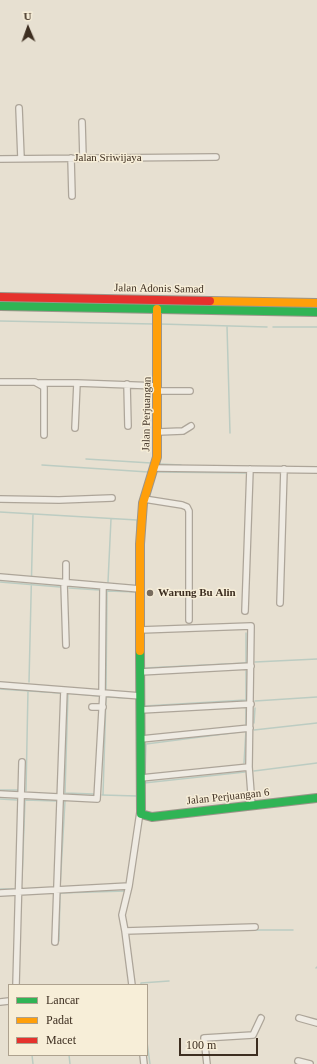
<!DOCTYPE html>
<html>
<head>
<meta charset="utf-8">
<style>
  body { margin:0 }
  #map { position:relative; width:317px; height:1064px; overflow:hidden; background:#e7e0d1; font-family:Georgia,serif }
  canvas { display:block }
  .legend { position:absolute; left:8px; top:984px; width:140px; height:72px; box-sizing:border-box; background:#f7eed8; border:1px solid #ada18e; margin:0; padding:5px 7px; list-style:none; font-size:12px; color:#3d2e20 }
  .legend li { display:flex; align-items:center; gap:8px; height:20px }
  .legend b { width:20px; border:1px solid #ada18e }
  .north { position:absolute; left:8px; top:8px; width:40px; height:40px; -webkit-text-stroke:3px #f7eed8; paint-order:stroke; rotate:358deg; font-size:11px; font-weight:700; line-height:16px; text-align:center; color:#3d2e20 }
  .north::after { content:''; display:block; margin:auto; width:14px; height:18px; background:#3d2e20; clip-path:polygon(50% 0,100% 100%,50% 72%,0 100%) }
  .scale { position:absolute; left:179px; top:1038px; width:79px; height:18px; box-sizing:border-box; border:2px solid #3d2e20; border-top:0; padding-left:5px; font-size:12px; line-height:14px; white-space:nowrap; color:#3d2e20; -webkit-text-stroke:3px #f7eed8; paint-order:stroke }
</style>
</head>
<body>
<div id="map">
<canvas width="317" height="1064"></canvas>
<ul class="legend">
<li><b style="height:5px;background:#30b455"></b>Lancar</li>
<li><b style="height:5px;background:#ff9f0a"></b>Padat</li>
<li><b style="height:5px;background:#e5322d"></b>Macet</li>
</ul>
<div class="north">U</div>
<div class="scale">100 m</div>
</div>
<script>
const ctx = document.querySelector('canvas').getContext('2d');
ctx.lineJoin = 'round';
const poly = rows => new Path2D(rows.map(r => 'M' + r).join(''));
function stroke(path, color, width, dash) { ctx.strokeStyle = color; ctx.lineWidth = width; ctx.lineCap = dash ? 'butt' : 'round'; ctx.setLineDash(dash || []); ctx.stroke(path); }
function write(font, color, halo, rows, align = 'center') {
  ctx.font = font + ' Georgia,serif'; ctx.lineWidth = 3; ctx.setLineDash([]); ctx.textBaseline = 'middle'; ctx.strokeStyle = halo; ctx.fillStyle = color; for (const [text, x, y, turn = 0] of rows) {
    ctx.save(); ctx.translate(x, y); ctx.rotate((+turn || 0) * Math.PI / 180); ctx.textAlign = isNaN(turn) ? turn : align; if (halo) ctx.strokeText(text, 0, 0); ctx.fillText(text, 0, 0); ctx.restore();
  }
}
stroke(poly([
  [0,321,154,324],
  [160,324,267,327],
  [227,326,230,433],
  [273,327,317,327],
  [86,459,151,463],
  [160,464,181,465],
  [42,465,148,472],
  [158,472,246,473],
  [0,512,137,520,137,528],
  [0,582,60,587],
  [108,582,111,519],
  [69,588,99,590],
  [107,591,137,592],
  [246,633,246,663],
  [255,662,317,659],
  [145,668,247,663],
  [29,682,33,514],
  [0,689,60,693],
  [106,689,107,591],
  [67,693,99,696],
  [107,697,127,698],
  [246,701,246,671],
  [255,701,317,697],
  [145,706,246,700],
  [254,723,255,708],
  [246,724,246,709],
  [254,730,317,723],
  [244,763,246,730],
  [254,771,317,763],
  [145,773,146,744,239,732],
  [145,782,144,783,245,772],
  [0,790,18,790],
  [26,791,28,690],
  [65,793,68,693],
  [65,793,94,794],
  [102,795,137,796],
  [103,795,106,697],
  [0,799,17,800],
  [25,800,56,801],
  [22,879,25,800],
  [60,888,65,801],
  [0,889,13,889],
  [21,889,43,888],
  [60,893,126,891],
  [252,930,293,930],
  [59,941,60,893],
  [19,965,19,985],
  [316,968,317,967],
  [141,985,141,983,169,981],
  [0,1005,1,1005],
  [147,1042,150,1064],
  [32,1055,33,1064],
  [69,1055,70,1064]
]), '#bcccc2', 1.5);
const street = poly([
  [19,108,21,158],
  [82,122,83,158],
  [71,158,72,196],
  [0,159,216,157],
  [0,382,35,382,44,387,44,435],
  [39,383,77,383],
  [127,384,128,426],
  [158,391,190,391],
  [75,428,77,383,158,386],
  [158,432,183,431,191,426],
  [154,468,317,470],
  [0,499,59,500,112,498],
  [144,499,182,505,187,507,189,511,189,620],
  [66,564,66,583],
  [0,577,140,589],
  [64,583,66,645],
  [280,603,284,469],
  [245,611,250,469],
  [140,630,251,626,249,767,252,806],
  [140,672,251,666],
  [0,685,141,696],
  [102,693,103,586],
  [92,707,103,707],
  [141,710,251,704],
  [141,739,250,728],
  [141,778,249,767],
  [0,794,97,799,103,693],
  [140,812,129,886,122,915,125,931,255,927],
  [0,893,129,886],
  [125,931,132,985],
  [55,942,64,690],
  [16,985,22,762],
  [0,1002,9,1001],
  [299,1018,317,1023],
  [143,1055,144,1064],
  [298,1061,310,1064],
  [207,1064,204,1038,253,1035,261,1018]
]);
const fast = poly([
  [0,306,317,312],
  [140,651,141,814,152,817,317,798]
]);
const slow = poly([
  [210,301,317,303],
  [140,651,140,544,143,503,157,457,157,309]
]);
const jam = poly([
  [0,297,210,301]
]);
stroke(street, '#ada599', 8);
stroke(fast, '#9c958a', 10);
stroke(slow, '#9c958a', 10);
stroke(jam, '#9c958a', 10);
stroke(street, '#efebe3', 5.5);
stroke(fast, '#30b455', 8);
stroke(slow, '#ff9f0a', 8);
stroke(jam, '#e5322d', 8);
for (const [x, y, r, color] of [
  [150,593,4,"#786c5e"]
]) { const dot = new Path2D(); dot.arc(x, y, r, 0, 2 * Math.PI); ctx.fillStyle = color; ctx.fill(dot); stroke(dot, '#f7eed8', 1.5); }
write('11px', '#3d2e20', '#f7eed8', [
  ["Jalan Sriwijaya",108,158],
  ["Jalan Adonis Samad",159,289,1],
  ["Jalan Perjuangan",147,414,-89],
  ["Jalan Perjuangan 6",228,797,-6]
]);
write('bold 11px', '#3d2e20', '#f7eed8', [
  ["Warung Bu Alin",158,593]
], 'left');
</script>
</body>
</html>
